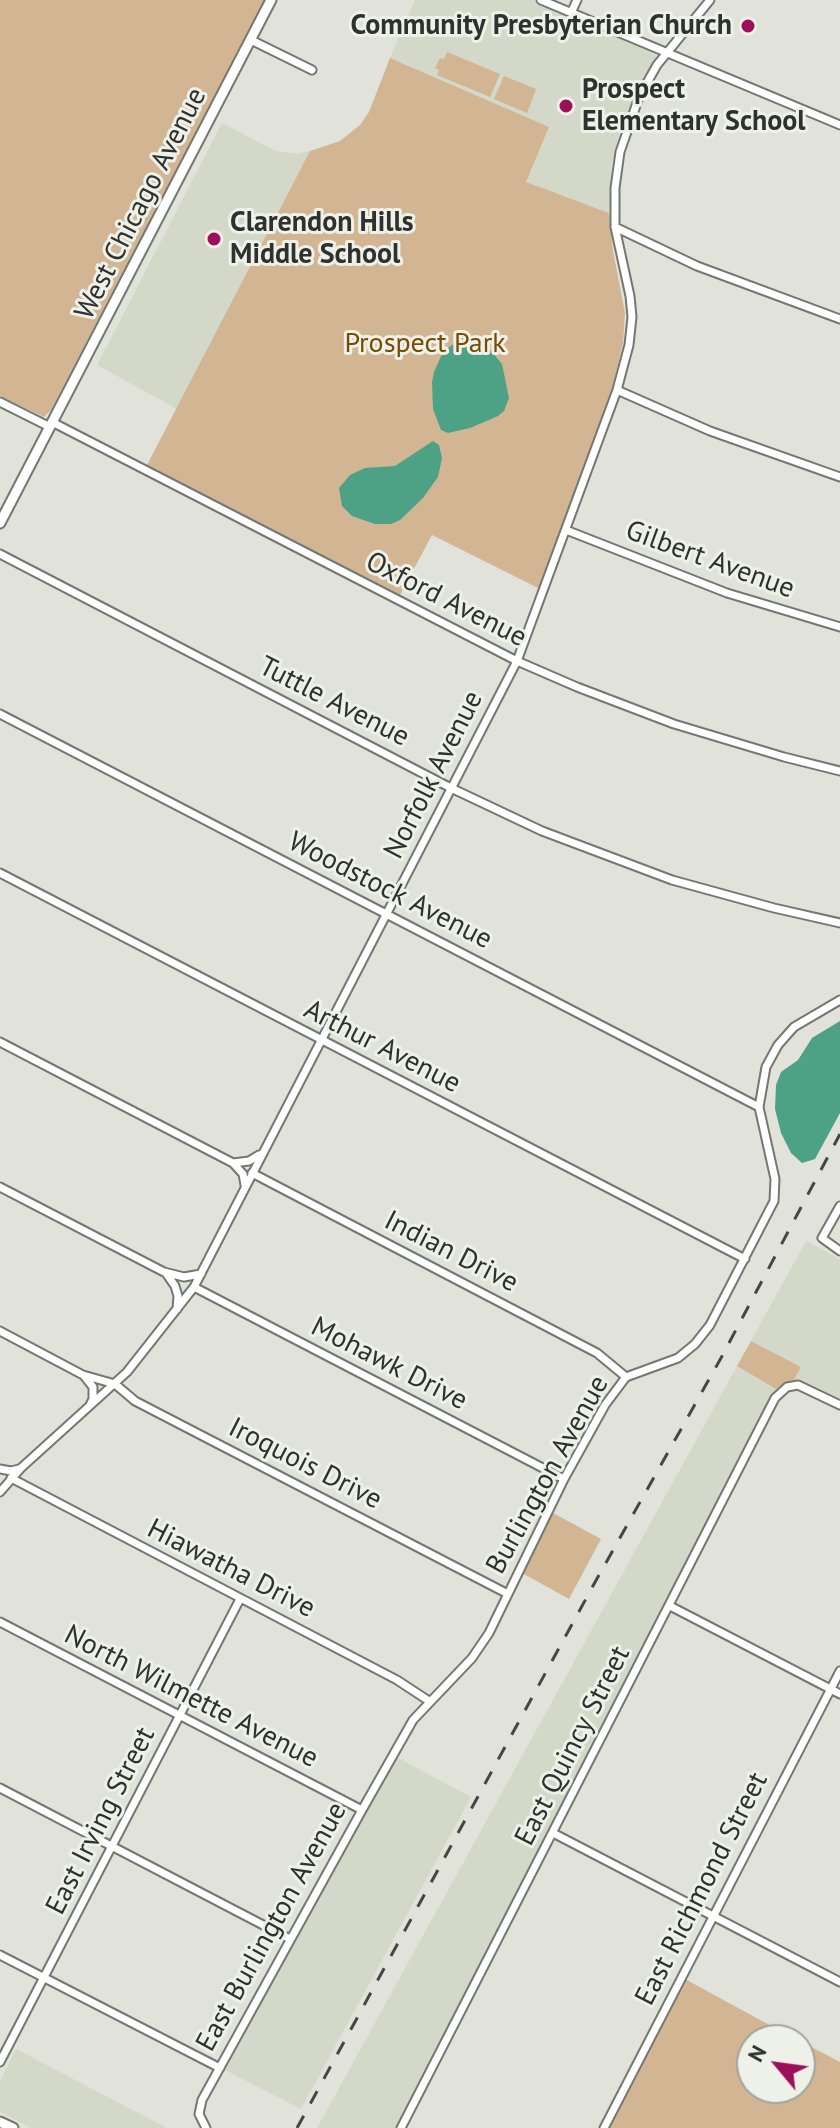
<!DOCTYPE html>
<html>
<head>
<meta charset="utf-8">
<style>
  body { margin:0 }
  #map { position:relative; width:840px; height:2128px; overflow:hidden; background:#e1e3db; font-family:"PT Sans",sans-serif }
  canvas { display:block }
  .north { position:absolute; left:736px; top:2024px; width:80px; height:80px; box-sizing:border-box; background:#eef1e8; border:2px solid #a2a49e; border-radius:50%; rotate:299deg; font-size:22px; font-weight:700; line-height:32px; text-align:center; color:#30312e }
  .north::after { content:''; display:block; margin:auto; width:28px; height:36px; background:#9e0f59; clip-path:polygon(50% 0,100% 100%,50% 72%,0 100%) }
</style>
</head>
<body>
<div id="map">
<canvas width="840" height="2128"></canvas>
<div class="north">N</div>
</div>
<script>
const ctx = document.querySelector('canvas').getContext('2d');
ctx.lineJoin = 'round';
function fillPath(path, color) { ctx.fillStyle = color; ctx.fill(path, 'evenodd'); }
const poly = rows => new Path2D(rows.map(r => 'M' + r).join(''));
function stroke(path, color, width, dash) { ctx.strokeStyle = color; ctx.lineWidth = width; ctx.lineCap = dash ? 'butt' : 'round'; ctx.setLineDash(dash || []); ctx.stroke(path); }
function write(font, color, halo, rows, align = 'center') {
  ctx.font = font + ' "PT Sans",sans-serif'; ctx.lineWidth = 6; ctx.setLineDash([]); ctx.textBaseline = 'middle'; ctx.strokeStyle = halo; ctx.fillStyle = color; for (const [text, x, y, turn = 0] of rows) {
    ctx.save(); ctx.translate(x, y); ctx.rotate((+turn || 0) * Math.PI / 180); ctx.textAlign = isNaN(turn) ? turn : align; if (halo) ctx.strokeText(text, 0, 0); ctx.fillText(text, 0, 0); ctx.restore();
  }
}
fillPath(poly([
  [415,0,533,0,657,55,640,85,619,135,611,166,609,213,525,182,548,127,390,58],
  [222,123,276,151,298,154,310,151,177,409,97,365],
  [806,1241,840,1259,840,1400,807,1383,794,1380,801,1367,751,1341],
  [737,1366,776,1389,398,2128,317,2128],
  [394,1756,471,1797,301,2109,225,2070],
  [16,2049,167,2128,31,2128,0,2112,0,2081]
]), '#d3d8c8');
fillPath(poly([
  [0,0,265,0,51,410,44,417,0,396],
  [447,52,500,74,490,97,437,75,439,70,435,68,440,58,444,59],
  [390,58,549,127,526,182,609,213,613,251,625,313,623,343,613,385,540,589,432,535,400,595,147,465,310,151,340,141,360,125,369,112],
  [504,76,536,89,527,113,494,99],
  [751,1341,801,1367,794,1380,784,1383,776,1389,737,1366],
  [553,1513,601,1539,569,1599,522,1573],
  [685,1979,797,2040,752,2040,752,2088,800,2088,800,2041,840,2062,840,2128,608,2128]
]), '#d2b593');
fillPath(poly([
  [471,336,487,346,502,364,509,398,504,411,498,416,470,428,448,433,441,430,433,409,432,382,434,372,443,352,460,339],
  [433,441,439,445,442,458,438,477,423,498,400,520,391,524,375,524,352,516,342,506,339,488,350,475,365,468,395,466],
  [840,1021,840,1113,815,1159,802,1163,791,1153,781,1133,775,1109,776,1085,781,1072,798,1060,812,1038]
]), '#4da286');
const street = poly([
  [541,0,840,125],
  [571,13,577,0],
  [251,40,312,70],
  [615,227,697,266,840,319],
  [617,390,710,431,840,477],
  [0,402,50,427],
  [52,422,517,661,577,687,674,724,784,757,840,771],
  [566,530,727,593,840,627],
  [0,554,451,788,542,831,672,880,774,908,840,923],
  [0,714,759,1107],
  [0,873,745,1259],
  [0,1042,233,1163,249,1161,259,1155],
  [233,1163,243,1174,245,1185],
  [252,1173,597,1353,626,1377],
  [0,1187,164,1272,184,1277,201,1274],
  [840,1206,822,1238,840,1251],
  [166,1273,175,1286,178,1296,177,1309],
  [194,1287,564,1479],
  [0,1331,83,1375,115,1384,135,1401,508,1594],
  [85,1377,93,1387,93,1399,90,1405],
  [0,1469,11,1471,19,1469],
  [11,1478,397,1680,429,1701],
  [0,1492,21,1468,127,1372,194,1287,517,661,617,390,629,345,632,317,630,296,615,227,615,188,620,152,639,97,657,65,710,0],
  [670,1606,840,1694],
  [0,1622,362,1810],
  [0,1788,290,1939],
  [553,1833,840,1982],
  [0,1955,220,2068],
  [0,2062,240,1599],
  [206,2128,199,2114,202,2100,362,1810,413,1720,472,1658,489,1633,564,1479,605,1405,626,1377,678,1358,695,1344,710,1325,774,1201,775,1179,759,1107,766,1067,778,1045,794,1027,840,1000],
  [401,2128,775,1398,787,1387,798,1385,840,1405],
  [604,2128,840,1671]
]);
const secondary = poly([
  [0,523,271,0],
  [0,2122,13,2128]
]);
stroke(street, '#757870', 11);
stroke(secondary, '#757870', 13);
stroke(street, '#fff', 7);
stroke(secondary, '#fff', 9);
stroke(poly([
  [297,2128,594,1584,721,1358,840,1134]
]), '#464744', 3, [14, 14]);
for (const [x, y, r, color] of [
  [748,26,8,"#9e0f59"],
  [566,106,8,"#9e0f59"],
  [214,239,8,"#9e0f59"]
]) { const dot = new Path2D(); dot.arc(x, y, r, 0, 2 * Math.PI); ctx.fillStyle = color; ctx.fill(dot); stroke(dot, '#eef1e8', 3); }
write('bold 28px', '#30312e', '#eef1e8', [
  ["Community Presbyterian Church",732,26,"right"],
  ["Prospect",582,90],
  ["Elementary School",582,122],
  ["Clarendon Hills",230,223],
  ["Middle School",230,255]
], 'left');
write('28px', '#30312e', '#eef1e8', [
  ["West Chicago Avenue",141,204,-63],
  ["Gilbert Avenue",710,560,20],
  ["Oxford Avenue",446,600,27],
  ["Tuttle Avenue",334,702,27],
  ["Norfolk Avenue",434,775,-63],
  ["Woodstock Avenue",390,891,27],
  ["Arthur Avenue",382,1047,27],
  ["Indian Drive",451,1252,27],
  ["Mohawk Drive",389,1364,27],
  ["Iroquois Drive",305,1464,27],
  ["Burlington Avenue",548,1475,-61],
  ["Hiawatha Drive",231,1569,27],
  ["North Wilmette Avenue",191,1697,27],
  ["East Quincy Street",573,1746,-63],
  ["East Irving Street",101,1821,-63],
  ["East Richmond Street",702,1889,-63],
  ["East Burlington Avenue",272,1927,-61]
]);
write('28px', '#784b00', '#eef1e8', [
  ["Prospect Park",425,344]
]);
</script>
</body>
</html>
